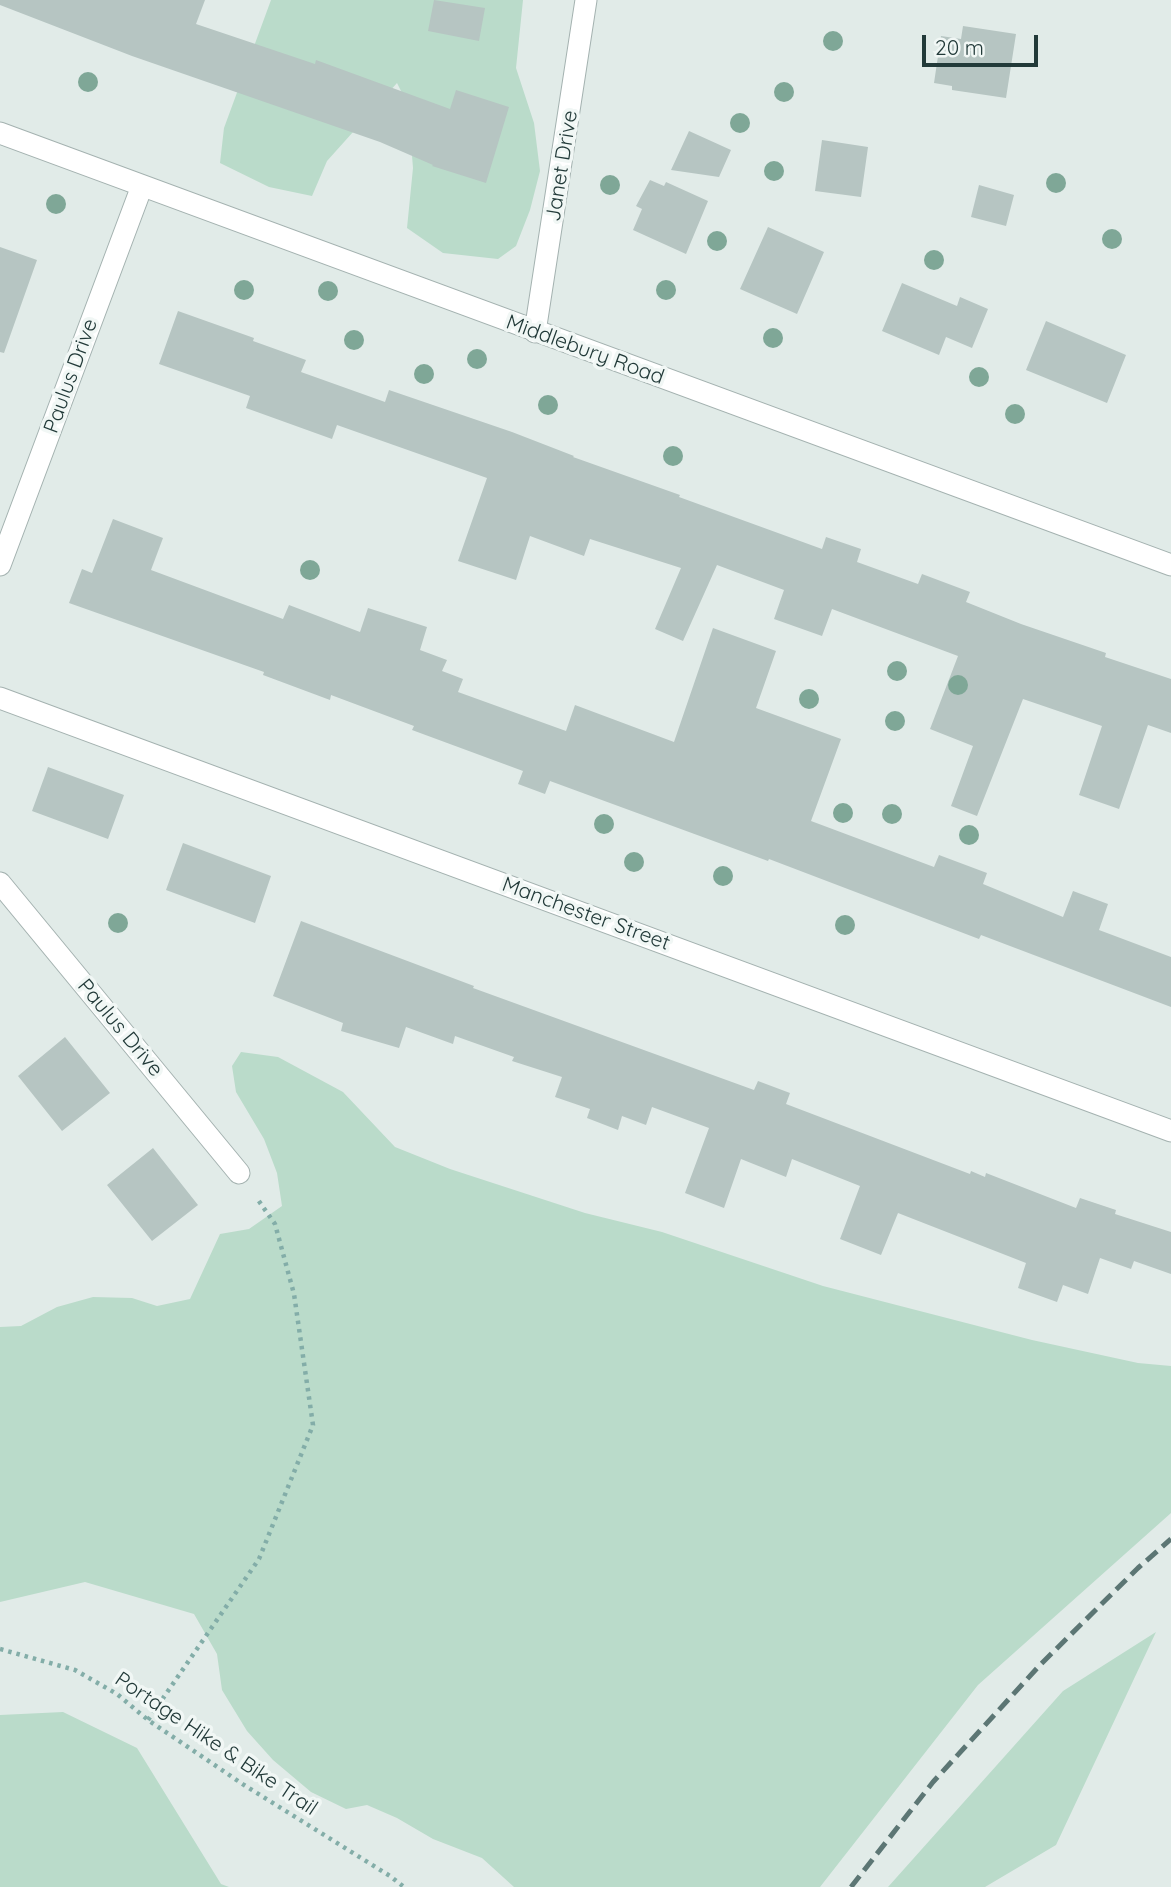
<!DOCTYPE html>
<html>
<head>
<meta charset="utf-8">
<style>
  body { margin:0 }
  #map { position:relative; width:1171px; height:1887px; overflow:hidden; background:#e1ebe8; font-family:Quicksand,sans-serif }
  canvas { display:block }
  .scale { position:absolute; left:922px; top:35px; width:116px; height:32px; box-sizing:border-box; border:4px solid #223a39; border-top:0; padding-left:9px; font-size:21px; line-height:24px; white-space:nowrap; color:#223a39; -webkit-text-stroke:5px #f1f7f5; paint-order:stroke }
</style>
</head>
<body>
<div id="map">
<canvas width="1171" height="1887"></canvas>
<div class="scale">20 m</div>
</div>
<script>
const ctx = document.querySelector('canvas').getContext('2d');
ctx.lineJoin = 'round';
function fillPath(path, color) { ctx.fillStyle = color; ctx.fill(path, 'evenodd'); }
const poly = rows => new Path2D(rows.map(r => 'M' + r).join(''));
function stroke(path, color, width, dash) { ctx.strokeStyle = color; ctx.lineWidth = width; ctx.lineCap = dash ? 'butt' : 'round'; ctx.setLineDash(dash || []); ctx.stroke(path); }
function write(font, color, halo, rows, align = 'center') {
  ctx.font = font + ' Quicksand,sans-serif'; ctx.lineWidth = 7; ctx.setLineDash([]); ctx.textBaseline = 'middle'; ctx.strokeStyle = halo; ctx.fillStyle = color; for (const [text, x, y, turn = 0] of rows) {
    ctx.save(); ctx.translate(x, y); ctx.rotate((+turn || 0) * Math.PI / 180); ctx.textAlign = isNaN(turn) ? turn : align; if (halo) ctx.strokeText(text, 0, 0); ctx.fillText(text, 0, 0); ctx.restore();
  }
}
fillPath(poly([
  [271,0,523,0,516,68,534,123,540,171,530,210,516,246,498,259,443,253,407,228,413,168,408,105,397,83,327,161,312,196,269,187,220,163,224,128],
  [241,1052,278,1057,343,1092,395,1147,450,1169,585,1213,662,1232,823,1286,1032,1340,1138,1363,1171,1366,1171,1513,978,1685,820,1887,514,1887,482,1858,433,1839,397,1818,367,1805,346,1809,311,1792,273,1760,247,1731,222,1690,217,1654,194,1614,85,1582,0,1602,0,1327,21,1326,57,1307,93,1297,132,1298,157,1306,190,1299,220,1234,249,1229,282,1206,277,1173,264,1139,236,1092,232,1066],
  [1156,1632,1056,1845,985,1887,888,1887,1063,1691],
  [63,1712,137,1748,221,1884,229,1887,0,1887,0,1715]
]), '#badbca');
fillPath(poly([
  [0,0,205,0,196,24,315,64,316,60,450,109,456,90,509,107,486,183,432,166,433,165,380,142,132,56,0,5],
  [434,0,485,8,479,41,428,31],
  [963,26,1016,34,1006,98,952,90,952,86,934,83,941,36,961,39],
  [689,131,731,150,719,177,671,170],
  [822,140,868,147,861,197,815,191],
  [650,180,664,186,666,182,708,201,686,254,633,230,642,209,636,206],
  [979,185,1014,195,1006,226,971,217],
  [768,227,824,252,797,314,740,289],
  [0,247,37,260,4,353,0,352],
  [902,283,957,306,960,297,988,309,972,348,946,337,939,355,882,331],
  [178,311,254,338,253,341,306,360,301,372,385,402,389,390,512,432,574,456,573,457,680,495,679,497,822,549,826,537,861,549,857,562,918,584,922,574,970,592,966,602,1021,624,1106,653,1105,657,1171,679,1171,733,1148,725,1119,809,1079,795,1102,726,1023,699,977,816,951,806,973,746,930,729,958,656,832,609,822,636,774,619,784,590,717,565,683,641,655,629,681,568,590,539,584,556,530,536,516,580,458,561,487,478,337,425,332,439,246,408,250,396,159,364],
  [1046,321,1126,355,1107,403,1026,370],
  [113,519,163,538,151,570,283,619,289,605,360,632,368,608,427,627,420,650,447,660,442,671,463,679,458,692,566,731,575,705,674,742,713,628,776,651,756,708,841,739,811,821,934,867,939,855,987,873,983,884,1063,917,1073,891,1108,904,1099,930,1171,957,1171,1007,981,935,979,939,769,859,768,861,550,781,545,794,518,784,523,771,412,730,414,726,331,695,330,700,263,675,264,672,69,603,82,569,92,573],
  [48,767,124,795,108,839,32,811],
  [183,843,271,876,255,923,166,890],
  [301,921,474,986,473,988,754,1090,758,1081,790,1093,786,1104,970,1174,971,1171,985,1177,986,1173,1076,1208,1080,1198,1116,1210,1115,1214,1171,1232,1171,1274,1134,1261,1131,1269,1100,1258,1088,1294,1063,1285,1057,1302,1018,1288,1026,1263,898,1213,881,1255,840,1239,860,1186,792,1159,786,1177,741,1159,724,1208,685,1193,709,1128,652,1107,646,1125,622,1116,618,1130,587,1118,590,1109,555,1097,562,1077,512,1061,514,1057,455,1036,453,1044,406,1027,399,1048,341,1031,343,1023,273,996],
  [65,1037,110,1093,62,1131,18,1076],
  [153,1148,198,1205,152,1241,107,1185]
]), '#b6c5c2');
const minor = poly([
  [535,332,586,0],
  [0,565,142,186],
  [0,698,1171,1131],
  [0,883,239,1173]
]);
const tertiary = poly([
  [0,133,1171,565]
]);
stroke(minor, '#a4b2b0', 23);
stroke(tertiary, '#a4b2b0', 23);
stroke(poly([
  [0,1649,75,1670,117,1694,148,1720,244,1785,390,1876,404,1887],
  [148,1720,259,1559,313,1425,294,1294,275,1224,256,1197]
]), '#83ada8', 4.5, [3.5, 5]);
stroke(minor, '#fff', 21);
stroke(tertiary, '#fff', 21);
stroke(poly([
  [851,1887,933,1782,1040,1665,1138,1568,1171,1539]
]), '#5c7674', 5, [14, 7]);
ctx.fillStyle = '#7fa797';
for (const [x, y] of [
  [833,41],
  [88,82],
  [784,92],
  [740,123],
  [774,171],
  [1056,183],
  [610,185],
  [56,204],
  [1112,239],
  [717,241],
  [934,260],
  [244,290],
  [666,290],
  [328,291],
  [773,338],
  [354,340],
  [477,359],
  [424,374],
  [979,377],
  [548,405],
  [1015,414],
  [673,456],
  [310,570],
  [897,671],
  [958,685],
  [809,699],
  [895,721],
  [843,813],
  [892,814],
  [604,824],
  [969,835],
  [634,862],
  [723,876],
  [118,923],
  [845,925]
]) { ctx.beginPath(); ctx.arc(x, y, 10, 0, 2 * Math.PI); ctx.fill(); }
write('21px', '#223a39', '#f1f7f5', [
  ["Janet Drive",562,166,-81],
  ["Middlebury Road",585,350,20],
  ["Paulus Drive",71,376,-70],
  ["Manchester Street",586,914,20],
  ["Paulus Drive",120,1028,50],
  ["Portage Hike & Bike Trail",216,1744,34]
]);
</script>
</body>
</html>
